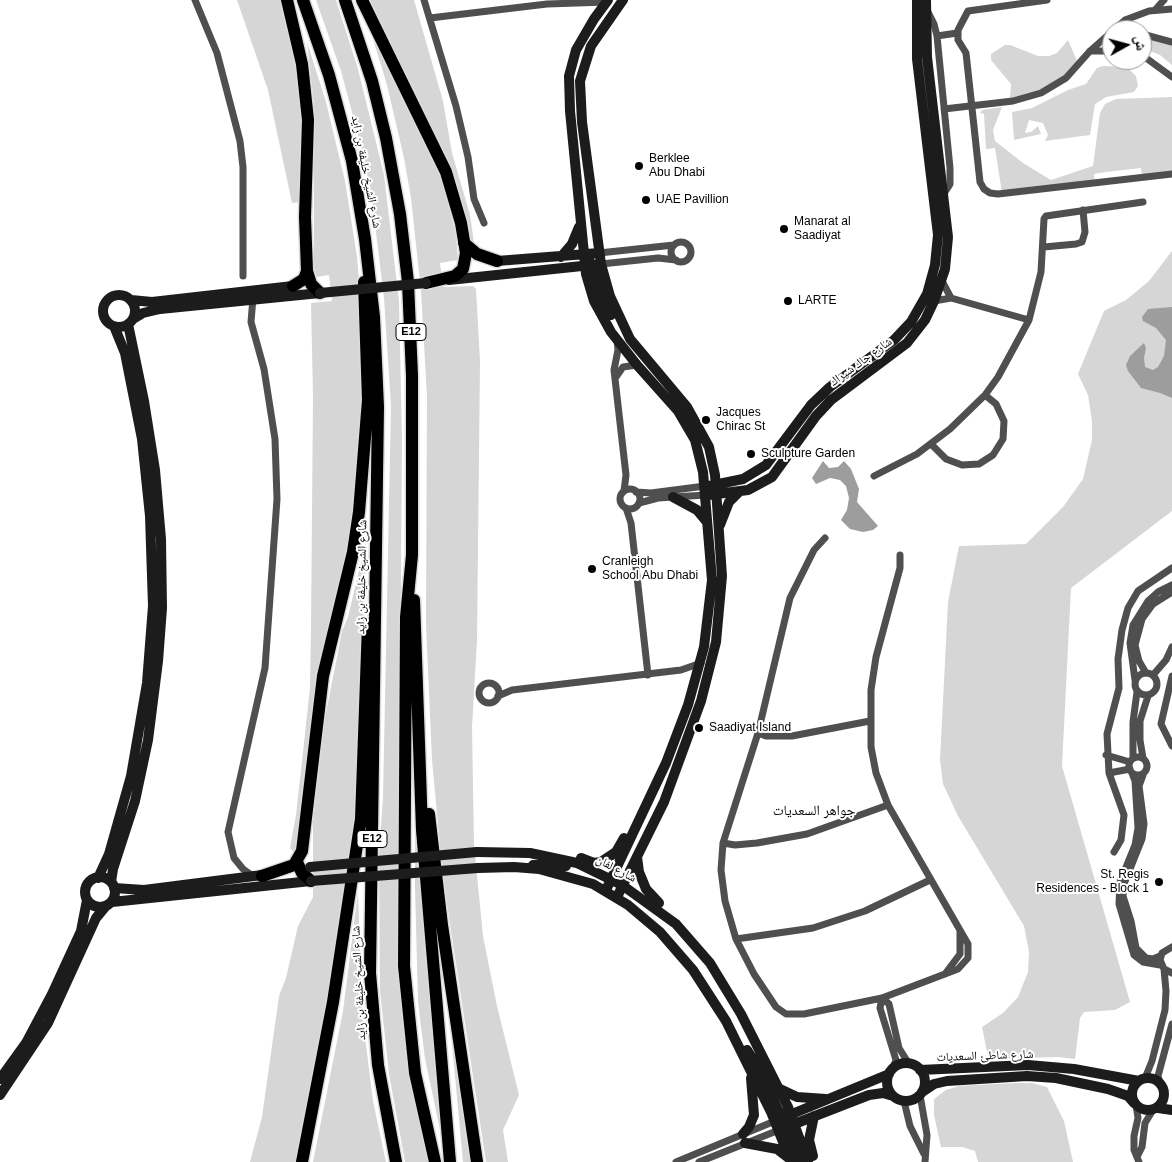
<!DOCTYPE html>
<html>
<head>
<meta charset="utf-8">
<style>
  body { margin:0 }
  #map { position:relative; width:1172px; height:1162px; overflow:hidden; background:#fff; font-family:Arial,"Noto Naskh Arabic",sans-serif }
  canvas { display:block }
  .north { position:absolute; left:1102px; top:20px; width:50px; height:50px; box-sizing:border-box; background:#fff; border:1px solid #999; border-radius:50%; rotate:83deg; font-size:14px; font-weight:700; line-height:20px; text-align:center; color:#000 }
  .north::after { content:''; display:block; margin:auto; width:18px; height:22px; background:#000; clip-path:polygon(50% 0,100% 100%,50% 72%,0 100%) }
</style>
</head>
<body>
<div id="map">
<canvas width="1172" height="1162"></canvas>
<div class="north">ش</div>
</div>
<script>
const ctx = document.querySelector('canvas').getContext('2d');
ctx.lineJoin = 'round';
function fillPath(path, color) { ctx.fillStyle = color; ctx.fill(path, 'evenodd'); }
const poly = rows => new Path2D(rows.map(r => 'M' + r).join(''));
function stroke(path, color, width, dash) { ctx.strokeStyle = color; ctx.lineWidth = width; ctx.lineCap = dash ? 'butt' : 'round'; ctx.setLineDash(dash || []); ctx.stroke(path); }
function write(font, color, halo, rows, align = 'center') {
  ctx.font = font + ' Arial,"Noto Naskh Arabic",sans-serif'; ctx.lineWidth = 4; ctx.setLineDash([]); ctx.textBaseline = 'middle'; ctx.strokeStyle = halo; ctx.fillStyle = color; for (const [text, x, y, turn = 0] of rows) {
    ctx.save(); ctx.translate(x, y); ctx.rotate((+turn || 0) * Math.PI / 180); ctx.textAlign = isNaN(turn) ? turn : align; if (halo) ctx.strokeText(text, 0, 0); ctx.fillText(text, 0, 0); ctx.restore();
  }
}
fillPath(poly([
  [237,0,282,0,296,53,303,118,300,202,292,203,268,90],
  [316,0,336,0,358,69,384,175,399,301,402,439,398,972,407,1064,429,1162,405,1162,389,1074,380,991,379,854,383,797,391,406,384,298,372,200,364,157,341,71],
  [370,0,414,0,443,101,452,153,470,215,474,243,470,242,464,208,453,172],
  [366,16,422,131,445,189,456,236,458,260,440,263,443,287,473,286,476,289,480,361,477,640,472,727,474,845,483,936,497,1006,519,1095,503,1130,508,1162,486,1162,443,878,432,760,426,625,427,396,421,291,411,198,404,158,387,85],
  [1142,39,1160,40,1172,45,1172,65,1160,55,1142,48],
  [1068,40,1077,61,1063,78,1044,90,1010,99,1011,84,991,60,991,54,1005,45,1010,45,1038,56,1049,56,1057,53],
  [307,42,326,102,345,181,357,257,366,356,355,524,295,854,290,848,296,815,304,743,310,687,311,629,313,396,311,303,332,301,329,275,315,277,314,267,314,106],
  [1103,66,1124,67,1130,70,1136,76,1138,86,1134,92,1106,97,1095,104,1090,135,1045,141,1048,135,1043,123,1029,120,1025,133,1031,132,1038,126,1041,134,1014,140,1012,112,1032,108,1068,90,1086,84,1097,68],
  [1172,97,1172,173,1142,177,1141,168,1106,172,1094,174,1095,182,1002,193,995,148,986,149,984,114,980,113,982,110,1002,107,993,130,995,141,1023,163,1051,180,1093,166,1100,113,1105,104,1116,99],
  [1172,251,1172,511,1071,588,1062,766,1130,1002,1115,1010,1084,1012,1080,1018,1075,1059,1058,1057,991,1059,988,1057,982,1027,1003,1013,1018,997,1028,972,1029,952,1024,926,958,816,943,784,940,760,948,602,959,546,1026,544,1063,507,1083,479,1092,440,1092,421,1088,395,1078,374,1104,311,1126,300,1149,281],
  [366,541,360,791,346,911,297,1162,250,1162,262,1117,279,996,286,978,298,926,313,897,313,822,323,728,342,631,348,617],
  [415,789,447,1162,425,1059,418,1002,415,887],
  [358,892,362,1013,373,1101,386,1162,313,1162,343,1011],
  [447,990,473,1162,463,1162],
  [1014,1083,1032,1083,1047,1087,1064,1121,1073,1162,978,1162,975,1151,962,1147,941,1147,934,1115,934,1099,946,1090,959,1086]
]), '#d6d6d6');
fillPath(poly([
  [1172,307,1172,398,1160,393,1141,388,1128,371,1126,365,1130,356,1144,343,1146,348,1144,358,1145,367,1153,370,1158,367,1164,356,1166,340,1156,328,1143,321,1142,317,1148,309],
  [823,461,829,468,838,467,844,461,851,469,859,489,857,502,878,526,873,530,863,532,850,529,841,520,847,510,849,498,846,486,840,480,830,478,816,484,812,478]
]), '#9d9d9d');
const highway = poly([
  [287,0,302,64,308,120,305,217,307,271,304,279,293,286],
  [303,0,329,75,352,161,365,239,374,317,378,407,370,973,378,1065,396,1162],
  [345,0,372,81,386,138,400,214,408,282,412,376,412,555,406,617,404,966,415,1073,435,1162],
  [362,0,446,172,461,223,466,253,463,269,455,276,426,283],
  [464,243,477,254,497,261],
  [307,271,311,284,320,293],
  [414,600,422,830,450,1162],
  [429,814,442,925,477,1162],
  [297,862,302,873,311,881],
  [262,876,294,865,302,851,323,676,353,552,359,512,368,400,364,282],
  [302,1162,333,1002,361,819,368,624]
]);
stroke(highway, '#dbdbdb', 15);
stroke(poly([
  [195,0,217,53,240,141,243,167,243,276],
  [424,0,456,106,468,157,474,199,484,223],
  [1047,0,968,11,958,30,958,40,966,53,980,182,984,189,990,193,998,194,1172,174],
  [927,10,934,24,937,36,950,168,950,184,943,195],
  [1155,10,1164,0],
  [430,18,547,4,607,2],
  [1142,34,1172,42],
  [937,36,957,33],
  [1090,51,1112,51],
  [1142,55,1172,77],
  [944,109,1013,101,1041,93,1066,78,1090,51,1125,20,1149,11,1172,9],
  '671 252a10 10 0 1 1 20 0a10 10 0 1 1-20 0Z',
  [1044,247,1076,244,1082,242,1085,232,1083,210],
  [599,253,674,245],
  [601,264,658,258,676,260],
  [942,281,951,298],
  [934,301,951,298,1029,320],
  [617,340,618,350,614,370,626,475,624,491],
  [616,377,623,367,637,365],
  [931,444,946,459,962,465,979,464,993,455,1003,439,1004,421,996,404,985,395],
  [874,476,917,454,950,429,985,395,998,377,1029,320,1041,272,1044,219,1046,216,1143,202],
  '620 499a10 10 0 1 1 20 0a10 10 0 1 1-20 0Z',
  [636,492,651,493,705,486],
  [639,503,658,498,706,495],
  [626,508,631,523,648,675],
  [825,538,814,550,790,598,758,733,723,843,721,870,725,901,736,939,754,974,776,1007,786,1014,804,1014,882,998,958,969,968,958,968,944,888,805,876,773,871,747,871,690,876,657,900,568,900,555],
  '1135 684a11 11 0 1 1 22 0a11 11 0 1 1-22 0Z',
  [1146,673,1139,661,1135,645,1142,619,1153,604,1172,592],
  [1153,675,1166,660,1172,647],
  [1172,676,1161,724,1172,746],
  [1135,680,1130,643,1133,625,1148,601,1158,592,1172,585],
  '479 693a10 10 0 1 1 20 0a10 10 0 1 1-20 0Z',
  [498,696,512,690,681,670,701,663],
  [758,733,766,736,792,736,870,721],
  [1106,755,1130,762],
  '1129 766a9 9 0 1 1 18 0a9 9 0 1 1-18 0Z',
  [1133,758,1133,722,1137,692],
  [1143,758,1140,740,1140,721,1148,696],
  [1109,773,1130,769],
  [1132,773,1135,781,1138,828,1135,845,1120,882,1119,904,1134,955,1143,962,1160,965],
  [1143,775,1139,786,1144,824,1142,839,1124,884,1123,896,1131,921,1136,948,1146,958,1153,959,1160,956],
  [723,843,735,845,757,843,807,834,888,805],
  [1114,852,1121,840,1124,815,1109,773,1107,734,1119,688,1118,659,1122,630,1128,608,1138,591,1172,568],
  [253,876,243,869,234,858,228,832,265,668,277,499,275,439,264,369,251,322,253,298],
  [736,939,813,928,865,911,930,880],
  [1172,947,1162,953,1160,960,1164,969,1172,973],
  [945,974,960,954,960,932],
  [892,1070,896,1060,880,1008,882,998,889,1004,899,1048,909,1064],
  [1145,1078,1152,1061,1165,1010,1166,991,1164,969],
  [1160,1083,1158,1076,1172,1024],
  [920,1095,927,1135,925,1162],
  [904,1101,910,1126,924,1154],
  [1136,1105,1138,1118,1134,1136,1134,1150,1139,1162],
  [1137,1157,1142,1147,1145,1123,1153,1110],
  [676,1162,775,1121],
  [699,1162,779,1130]
]), '#4f4f4f', 7);
stroke(poly([
  [561,257,572,244,579,227],
  [589,259,600,292,611,315],
  [497,261,599,253],
  [449,280,601,264],
  '103 311a16 16 0 1 1 32 0a16 16 0 1 1-32 0Z',
  [131,300,152,302,293,286],
  [133,319,143,313,160,309,320,293],
  [709,486,743,479,766,465,811,405,830,387,894,340,911,322,927,294,935,265,938,235,917,59,917,0],
  [709,495,748,490,772,477,816,416,831,400,907,343,925,320,934,301,945,269,948,237,927,57,926,0],
  [673,497,697,510,707,522],
  [720,525,729,502,738,493],
  [477,852,530,853,577,863,622,885,676,924,710,963,741,1014,788,1107,808,1162],
  [637,857,639,872,646,889,659,903],
  [581,858,594,863,601,862,616,852,624,838],
  [533,865,552,864,566,866],
  [478,868,514,867,539,869,593,884,628,905,660,932,693,970,726,1021,771,1112,791,1162],
  '85 892a15 15 0 1 1 30 0a15 15 0 1 1-30 0Z',
  [98,878,109,854,131,776,147,683,153,606,150,516,142,439,125,353,114,326],
  [111,882,113,869,135,801,148,740,158,661,162,608,161,539,155,470,144,401,128,324],
  [114,888,144,890,270,874],
  [606,890,666,763,688,705,704,647,712,580,703,472,695,440,678,411,637,365,611,332,594,301,586,274,570,111,569,76,576,50,594,19,608,0],
  [617,897,664,802,701,701,716,642,722,576,715,475,709,447,687,407,630,339,610,296,601,264,582,122,580,81,591,46,623,0],
  [112,902,311,881],
  [747,1050,756,1064,778,1110,787,1122],
  '887 1082a19 19 0 1 1 38 0a19 19 0 1 1-38 0Z',
  [920,1070,1028,1065,1074,1069,1139,1081],
  '1132 1094a16 16 0 1 1 32 0a16 16 0 1 1-32 0Z',
  [0,1079,26,1043,52,994,81,931,87,900],
  [780,1089,797,1097,826,1099],
  [922,1092,934,1084,947,1081,1027,1076,1056,1078,1108,1089,1128,1096,1134,1103],
  [0,1095,48,1023,96,918,106,906],
  [1158,1108,1172,1110],
  [775,1121,889,1074],
  [783,1123,788,1130,799,1162],
  [779,1130,869,1095,883,1093,893,1096],
  [743,1134,749,1127,754,1115,751,1078],
  [745,1143,777,1149,790,1159],
  [813,1156,809,1140,814,1116]
]), '#1c1c1c', 10);
stroke(highway, '#000', 12);
stroke(poly([
  [320,293,426,283],
  [310,867,477,852],
  [311,881,478,868]
]), '#1c1c1c', 10);
for (const [x, y, r, color] of [
  [639,166,5,"#000"],
  [646,200,5,"#000"],
  [784,229,5,"#000"],
  [788,301,5,"#000"],
  [706,420,5,"#000"],
  [751,454,5,"#000"],
  [592,569,5,"#000"],
  [699,728,5,"#000"],
  [1159,882,5,"#000"]
]) { const dot = new Path2D(); dot.arc(x, y, r, 0, 2 * Math.PI); ctx.fillStyle = color; ctx.fill(dot); stroke(dot, '#fff', 2); }
for (const [x, y, w] of [
  [411,332,30],
  [372,839,30]
]) { const box = new Path2D(); box.roundRect(x - w / 2, y - 8.5, w, 17, 4); ctx.fillStyle = '#fff'; ctx.fill(box); stroke(box, '#000', 1); }
write('bold 11px', '#000', null, [
  ["E12",411,332],
  ["E12",372,839]
]);
write('12px', '#000', '#fff', [
  ["Berklee",649,159],
  ["Abu Dhabi",649,173],
  ["UAE Pavillion",656,200],
  ["Manarat al",794,222],
  ["Saadiyat",794,236],
  ["LARTE",798,301],
  ["Jacques",716,413],
  ["Chirac St",716,427],
  ["Sculpture Garden",761,454],
  ["Cranleigh",602,562],
  ["School Abu Dhabi",602,576],
  ["Saadiyat Island",709,728],
  ["St. Regis",1149,875,"right"],
  ["Residences - Block 1",1149,889,"right"]
], 'left');
write('12px', '#000', '#fff', [
  ["شارع الشيخ خليفة بن زايد",366,172,79],
  ["شارع جاك شيراك",861,362,-36],
  ["شارع الشيخ خليفة بن زايد",362,577,-89],
  ["شارع لفان",616,869,28],
  ["شارع الشيخ خليفة بن زايد",359,983,-93],
  ["شارع شاطئ السعديات",985,1056,-2]
]);
write('14px', '#000', '#fff', [
  ["جواهر السعديات",814,811]
]);
</script>
</body>
</html>
